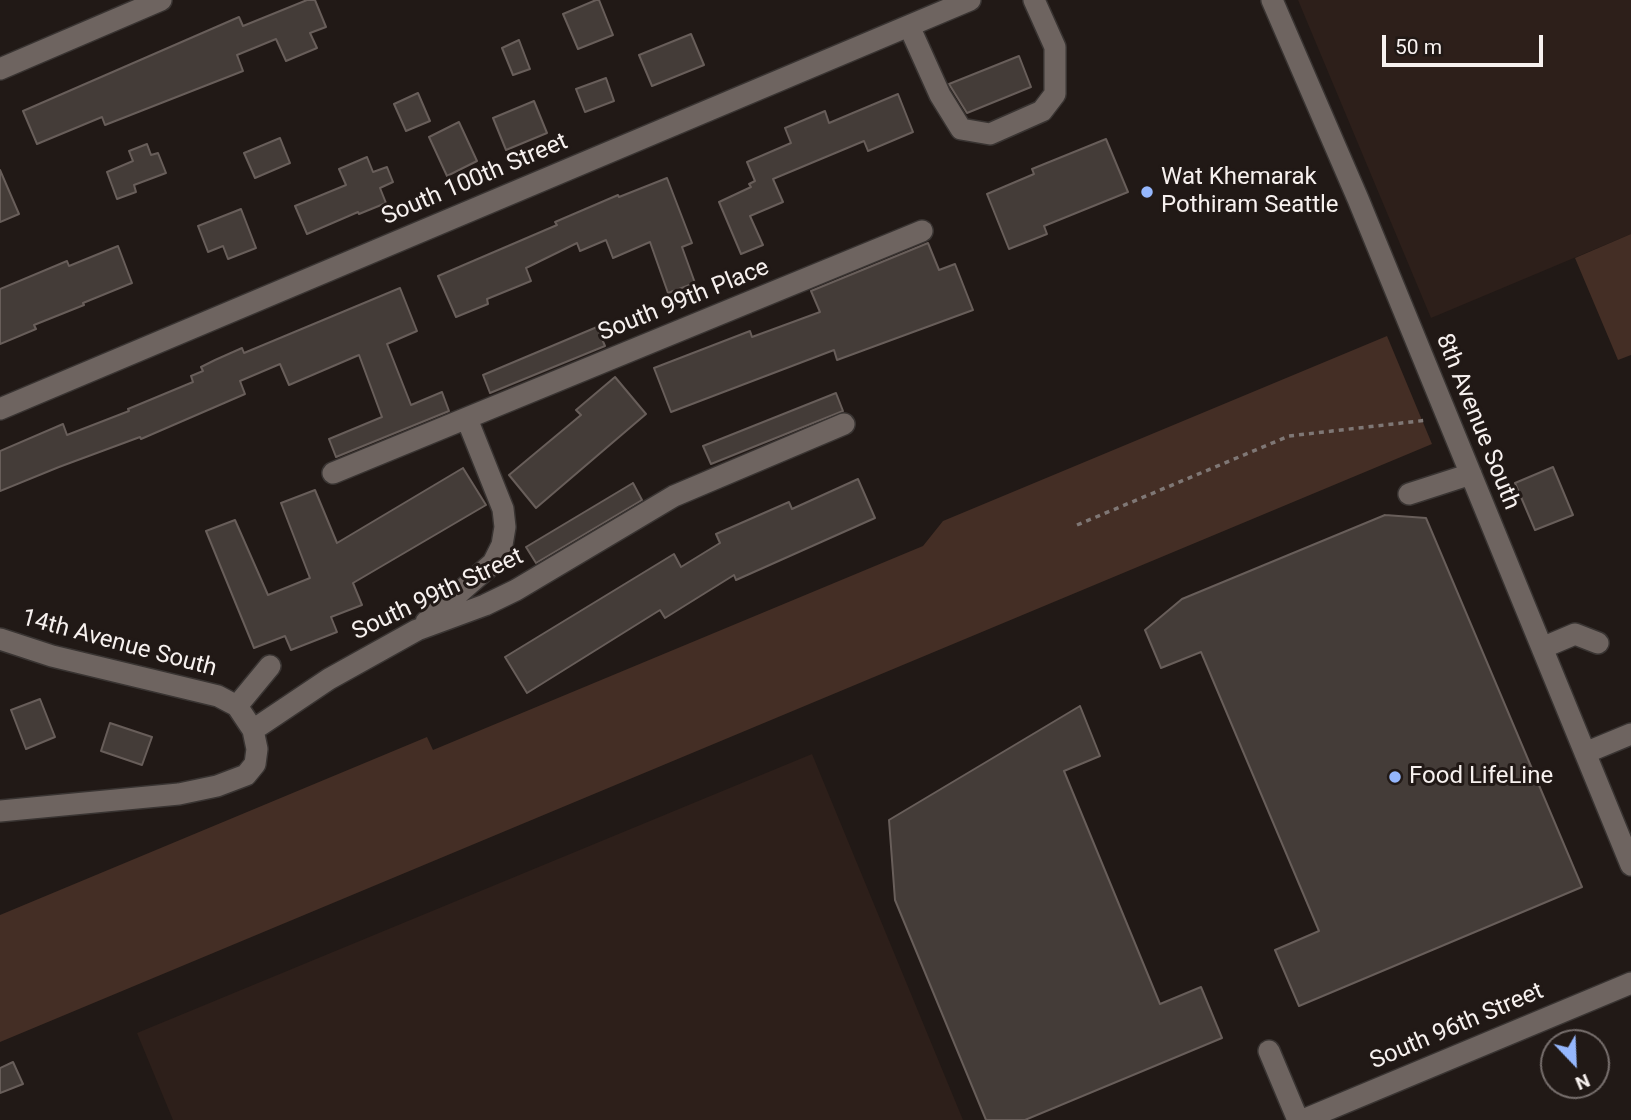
<!DOCTYPE html>
<html>
<head>
<meta charset="utf-8">
<style>
  body { margin:0 }
  #map { position:relative; width:1631px; height:1120px; overflow:hidden; background:#211916; font-family:Roboto,sans-serif }
  canvas { display:block }
  .north { position:absolute; left:1540px; top:1029px; width:70px; height:70px; box-sizing:border-box; background:#211916; border:2px solid #776f6d; border-radius:50%; rotate:157deg; font-size:19px; font-weight:700; line-height:28px; text-align:center; color:#f7f1ef }
  .north::after { content:''; display:block; margin:auto; width:24px; height:32px; background:#95b7fd; clip-path:polygon(50% 0,100% 100%,50% 72%,0 100%) }
  .scale { position:absolute; left:1382px; top:35px; width:161px; height:32px; box-sizing:border-box; border:4px solid #f7f1ef; border-top:0; padding-left:9px; font-size:21px; line-height:24px; white-space:nowrap; color:#f7f1ef; -webkit-text-stroke:5px #211916; paint-order:stroke }
</style>
</head>
<body>
<div id="map">
<canvas width="1631" height="1120"></canvas>
<div class="north">N</div>
<div class="scale">50 m</div>
</div>
<script>
const ctx = document.querySelector('canvas').getContext('2d');
ctx.lineJoin = 'round';
function fillPath(path, color) { ctx.fillStyle = color; ctx.fill(path, 'evenodd'); }
const poly = rows => new Path2D(rows.map(r => 'M' + r).join(''));
function stroke(path, color, width, dash) { ctx.strokeStyle = color; ctx.lineWidth = width; ctx.lineCap = dash ? 'butt' : 'round'; ctx.setLineDash(dash || []); ctx.stroke(path); }
function write(font, color, halo, rows, align = 'center') {
  ctx.font = font + ' Roboto,sans-serif'; ctx.lineWidth = 6; ctx.setLineDash([]); ctx.textBaseline = 'middle'; ctx.strokeStyle = halo; ctx.fillStyle = color; for (const [text, x, y, turn = 0] of rows) {
    ctx.save(); ctx.translate(x, y); ctx.rotate((+turn || 0) * Math.PI / 180); ctx.textAlign = isNaN(turn) ? turn : align; if (halo) ctx.strokeText(text, 0, 0); ctx.fillText(text, 0, 0); ctx.restore();
  }
}
fillPath(poly([
  [1298,0,1631,0,1631,234,1431,318],
  [812,754,963,1120,173,1120,137,1033]
]), '#2d1f1a');
fillPath(poly([
  [1631,234,1631,355,1618,360,1575,258],
  [1387,336,1432,444,0,1042,0,915,427,737,433,750,923,546,943,521]
]), '#442e25');
const building = poly([
  [307,0,315,0,326,27,310,33,317,48,286,61,276,39,237,55,243,71,105,125,102,117,37,144,23,111,239,17,243,26,307,0],
  [596,0,599,0,613,35,578,49,563,14,596,0],
  [691,34,704,65,652,86,639,55,691,34],
  [519,40,530,69,513,75,502,48,519,40],
  [1019,56,1031,87,967,113,949,84,1019,56],
  [606,78,614,101,585,112,576,89,606,78],
  [418,93,430,121,406,131,394,104,418,93],
  [898,94,913,132,868,151,864,141,773,179,783,202,750,216,763,245,741,254,719,202,751,187,749,184,755,181,747,162,791,143,785,128,825,111,829,123,898,94],
  [534,101,547,133,506,150,493,118,534,101],
  [459,122,477,161,447,176,429,137,459,122],
  [280,138,290,163,255,178,244,153,280,138],
  [1106,139,1128,192,1044,226,1047,234,1009,249,987,194,1034,174,1032,169,1106,139],
  [147,144,151,155,158,153,166,173,134,185,136,192,117,199,107,172,133,161,129,151,147,144],
  [367,157,373,172,387,167,393,182,380,188,386,203,359,214,358,212,307,234,295,206,346,185,339,169,367,157],
  [0,170,19,214,0,222,0,170],
  [667,178,692,243,682,247,695,283,668,293,650,242,613,258,606,240,580,251,577,243,526,268,531,281,487,299,488,304,456,317,438,276,557,225,555,222,618,195,619,197,667,178],
  [241,209,256,248,228,259,223,246,208,252,198,226,241,209],
  [928,243,939,270,955,264,973,310,837,360,834,350,671,412,654,368,750,331,752,337,820,312,811,291,928,243],
  [118,246,132,283,83,303,84,305,34,325,36,329,0,344,0,289,67,261,69,266,118,246],
  [400,288,417,331,387,344,411,405,442,392,449,411,336,457,329,439,382,417,359,355,289,385,280,364,240,381,245,394,141,439,140,437,59,467,0,491,0,451,63,424,67,435,129,411,128,409,193,382,191,376,203,371,201,367,215,360,242,348,244,353,400,288],
  [597,327,605,346,490,393,483,375,597,327],
  [615,377,646,414,536,508,509,475,581,415,576,410,615,377],
  [836,393,843,411,711,464,703,446,836,393],
  [1553,467,1573,515,1535,530,1515,483,1553,467],
  [463,468,486,505,353,583,362,605,331,617,337,632,291,650,285,636,254,648,206,531,235,520,268,595,310,578,281,503,315,490,337,543,463,468],
  [858,479,875,518,736,580,734,575,665,618,660,610,527,693,505,657,674,554,681,567,720,543,716,534,789,502,792,509,858,479],
  [633,483,642,500,536,563,526,547,633,483],
  [1385,515,1426,518,1582,887,1299,1006,1275,950,1319,931,1201,652,1161,668,1145,630,1182,599,1385,515],
  [40,699,55,737,26,749,11,710,40,699],
  [1080,706,1100,756,1064,771,1160,1004,1201,987,1222,1038,1025,1120,986,1120,895,900,889,820,1080,706],
  [110,723,152,737,142,765,101,751,110,723],
  [13,1062,23,1084,0,1093,0,1068,13,1062]
]);
fillPath(building, '#443c38');
stroke(building, '#685e5a', 2);
const minor = poly([
  [1272,0,1358,199,1631,865],
  [909,26,940,95,961,129,990,134,1042,111,1055,94,1055,47,1034,0],
  [0,69,161,0],
  [0,409,970,0],
  [333,473,922,231],
  [1409,494,1471,474],
  [426,622,493,563,502,545,505,527,503,509,467,419],
  [0,639,52,656,218,696,237,706,253,730],
  [1542,648,1575,634,1598,643],
  [237,706,270,666],
  [1585,753,1631,734],
  [0,811,179,794,217,786,246,775,255,764,257,749,253,730,329,679,417,630,485,605,516,590,674,496,844,424],
  [1269,1051,1298,1120],
  [1303,1120,1631,983]
]);
stroke(minor, '#393432', 24);
stroke(poly([
  [1077,525,1289,436,1428,420]
]), '#7f7775', 3.5, [5, 5]);
stroke(minor, '#6e6460', 21);
for (const [x, y, r, color] of [
  [1147,192,7,"#95b7fd"],
  [1395,777,7,"#95b7fd"]
]) { const dot = new Path2D(); dot.arc(x, y, r, 0, 2 * Math.PI); ctx.fillStyle = color; ctx.fill(dot); stroke(dot, '#211916', 2.5); }
write('24px', '#f7f1ef', '#211916', [
  ["Wat Khemarak",1161,178],
  ["Pothiram Seattle",1161,206],
  ["Food LifeLine",1409,777]
], 'left');
write('24px', '#f7f1ef', '#211916', [
  ["South 100th Street",475,180,-23],
  ["South 99th Place",684,301,-22],
  ["8th Avenue South",1477,422,68],
  ["South 99th Street",438,595,-25],
  ["14th Avenue South",119,644,15],
  ["South 96th Street",1457,1027,-23]
]);
</script>
</body>
</html>
